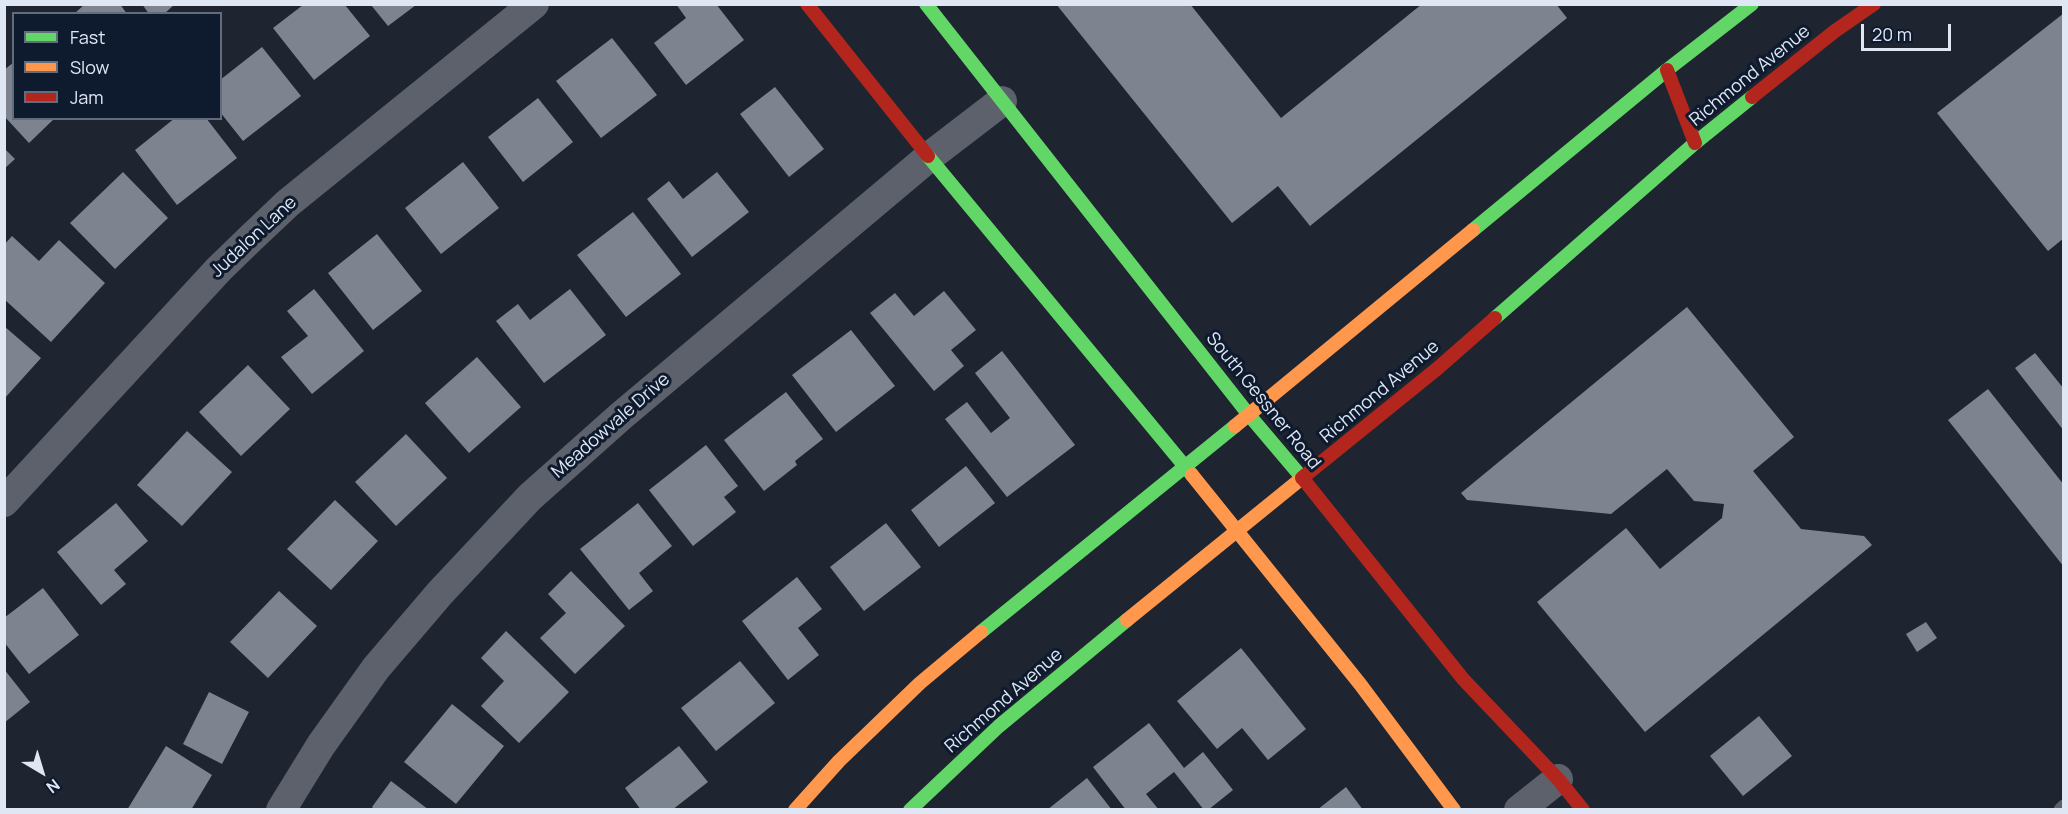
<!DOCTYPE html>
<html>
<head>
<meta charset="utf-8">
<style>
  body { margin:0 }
  #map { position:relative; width:2068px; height:814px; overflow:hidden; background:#1e2530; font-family:Manrope,sans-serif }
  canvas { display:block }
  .frame { position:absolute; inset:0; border:6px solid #dfe7f5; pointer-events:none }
  .legend { position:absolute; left:12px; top:12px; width:210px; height:108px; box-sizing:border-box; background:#0e1a2d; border:2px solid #626c7d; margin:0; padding:8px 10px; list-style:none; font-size:18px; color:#dfe7f5 }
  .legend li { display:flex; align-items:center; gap:12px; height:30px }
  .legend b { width:30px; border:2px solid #626c7d }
  .north { position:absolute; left:12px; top:742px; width:60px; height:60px; -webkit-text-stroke:4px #0e1a2d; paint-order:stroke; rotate:142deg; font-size:16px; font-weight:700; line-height:24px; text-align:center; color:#dfe7f5 }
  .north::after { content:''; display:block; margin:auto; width:21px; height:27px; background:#dfe7f5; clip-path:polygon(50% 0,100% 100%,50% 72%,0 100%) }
  .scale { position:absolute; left:1861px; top:24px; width:90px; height:27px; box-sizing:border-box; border:3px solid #dfe7f5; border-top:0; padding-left:8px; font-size:18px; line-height:21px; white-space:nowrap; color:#dfe7f5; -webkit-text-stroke:4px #0e1a2d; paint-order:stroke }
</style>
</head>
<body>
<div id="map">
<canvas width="2068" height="814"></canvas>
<div class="frame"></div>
<ul class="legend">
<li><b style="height:8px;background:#63d668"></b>Fast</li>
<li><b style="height:8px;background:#ff974d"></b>Slow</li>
<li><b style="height:8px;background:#b3261e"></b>Jam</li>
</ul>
<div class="north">N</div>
<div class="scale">20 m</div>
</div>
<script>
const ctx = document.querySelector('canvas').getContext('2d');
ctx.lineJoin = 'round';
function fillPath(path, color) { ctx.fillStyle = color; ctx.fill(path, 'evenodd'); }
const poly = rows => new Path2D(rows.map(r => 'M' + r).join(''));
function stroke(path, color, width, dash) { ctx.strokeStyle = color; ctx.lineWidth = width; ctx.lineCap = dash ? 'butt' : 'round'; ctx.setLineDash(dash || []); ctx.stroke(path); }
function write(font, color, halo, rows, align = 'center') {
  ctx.font = font + ' Manrope,sans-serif'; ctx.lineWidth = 6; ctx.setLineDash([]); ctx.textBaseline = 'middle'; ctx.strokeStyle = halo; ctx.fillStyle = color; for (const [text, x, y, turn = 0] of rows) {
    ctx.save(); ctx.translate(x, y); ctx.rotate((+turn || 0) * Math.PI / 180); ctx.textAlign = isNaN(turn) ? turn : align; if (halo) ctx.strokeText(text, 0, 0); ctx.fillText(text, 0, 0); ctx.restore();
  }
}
fillPath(poly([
  [85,4,120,4,127,14,74,14],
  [142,4,175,4,164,14,149,14],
  [676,4,716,4,744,40,686,85,654,43,686,18],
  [1056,4,1190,4,1281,118,1422,4,1556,4,1567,18,1310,226,1278,186,1232,223],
  [303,5,345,5,370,36,314,80,273,28],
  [371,5,416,5,388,26],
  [2064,13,2064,238,2048,251,1937,113],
  [612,38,657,95,601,138,556,81],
  [262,47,301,96,243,141,220,112,220,80],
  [14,62,14,118,55,118,29,143,4,116,4,70],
  [775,87,824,149,789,177,740,114],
  [538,98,573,142,523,182,488,137],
  [175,118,206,118,237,158,177,205,135,150],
  [4,148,15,159,4,169],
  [463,162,499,208,441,254,405,208],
  [123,172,168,218,115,269,70,223],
  [717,172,749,212,692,257,647,199,669,181,683,199],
  [633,212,681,274,626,317,577,255],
  [377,234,422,291,373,330,328,273],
  [12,236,39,261,59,240,105,283,51,342,4,299,4,245],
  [314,289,364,351,312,394,281,357,308,336,287,311],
  [570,289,606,335,544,383,496,321,518,304,530,320],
  [944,291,976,330,951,350,964,366,934,391,870,313,895,293,914,316],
  [1687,307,1794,437,1753,471,1801,529,1864,536,1872,545,1645,732,1537,602,1626,528,1660,569,1722,518,1724,504,1694,501,1667,469,1611,514,1467,500,1461,493],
  [4,326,41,358,4,399],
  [851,330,895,386,836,432,792,375],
  [1002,351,1075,445,1007,497,945,419,967,402,991,433,1010,418,975,373],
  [2035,353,2064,389,2064,431,2015,368],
  [477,357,521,407,469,453,425,403],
  [248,365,290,409,241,456,199,412],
  [1988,389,2064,485,2064,567,1948,420],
  [786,392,823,439,795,461,797,465,764,491,724,440],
  [187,431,232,472,182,526,137,485],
  [406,434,447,478,396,526,355,482],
  [706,445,738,486,724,497,736,512,693,546,649,490],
  [966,466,995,503,939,547,911,510],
  [335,500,378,541,331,590,287,549],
  [116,503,148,541,114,570,126,584,101,605,57,552],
  [638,503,672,546,639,573,653,591,629,610,580,549],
  [886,523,921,567,864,611,830,567],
  [571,571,625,626,575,674,540,638,566,613,548,594],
  [797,577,822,609,798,628,819,655,788,680,742,621],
  [43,588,79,635,29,674,4,642,4,618],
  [279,591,317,626,268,678,230,642],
  [1926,622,1937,638,1917,652,1906,634],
  [506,631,569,692,519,743,481,706,504,681,481,658],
  [1241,648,1306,729,1268,760,1242,728,1217,749,1177,701],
  [740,661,775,703,716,751,681,708],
  [4,669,30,702,4,723],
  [209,692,249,712,222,764,183,744],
  [452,704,504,746,456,804,404,762],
  [1759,716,1792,756,1743,796,1710,756],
  [1149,723,1184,768,1203,752,1233,790,1208,810,1204,810,1174,772,1146,794,1159,810,1126,810,1093,767],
  [166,746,212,775,191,810,127,810],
  [679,746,708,782,672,810,641,810,625,788],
  [1087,778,1112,810,1047,810],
  [391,781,429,810,375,810,372,807],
  [1346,787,1363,810,1317,810]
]), '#7e848f');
stroke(poly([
  [2061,810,2064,807]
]), '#5c616b', 15);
stroke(poly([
  [4,502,219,269,251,238,288,203,534,4],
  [281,810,321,745,376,668,440,593,530,497,621,416,929,157,1002,101],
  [1519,810,1558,779]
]), '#5c616b', 30);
stroke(poly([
  [926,4,1249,415,1304,480],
  [928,156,1192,475],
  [1473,230,1667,70,1752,4],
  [1495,318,1695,143,1752,97],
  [981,632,1235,426],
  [910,810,999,726,1127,620]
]), '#63d668', 14);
stroke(poly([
  [1235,426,1473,230],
  [1192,475,1360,684,1454,810],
  [1127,620,1302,478],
  [795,810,839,761,920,683,981,632]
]), '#ff974d', 14);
stroke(poly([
  [807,4,928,156],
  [1667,70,1695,143],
  [1752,97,1835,31,1874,4],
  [1302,478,1438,368,1495,318],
  [1304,480,1463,679,1558,779,1583,810]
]), '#b3261e', 14);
write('18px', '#dfe7f5', '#0e1a2d', [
  ["Richmond Avenue",1750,76,-39],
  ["Judalon Lane",254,237,-43],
  ["Richmond Avenue",1380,392,-40],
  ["South Gessner Road",1263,401,51],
  ["Meadowvale Drive",611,426,-41],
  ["Richmond Avenue",1004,701,-41]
]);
</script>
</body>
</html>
